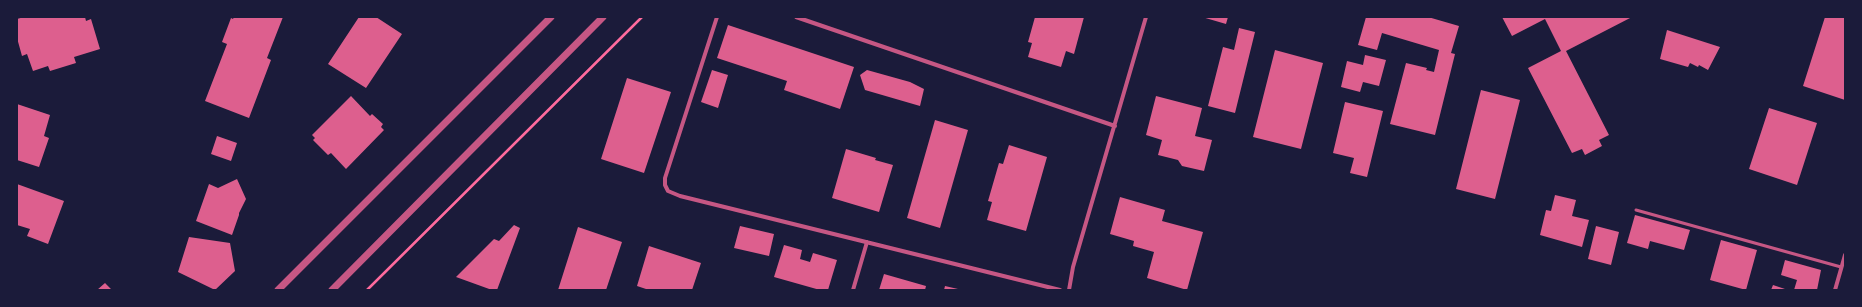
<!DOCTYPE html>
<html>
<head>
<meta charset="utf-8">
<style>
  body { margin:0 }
  #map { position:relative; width:1862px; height:307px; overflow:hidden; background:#1b1b3a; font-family:Helvetica,sans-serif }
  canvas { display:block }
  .frame { position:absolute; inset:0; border:18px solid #1b1b3a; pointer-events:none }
</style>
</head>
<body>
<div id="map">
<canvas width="1862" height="307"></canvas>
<div class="frame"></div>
</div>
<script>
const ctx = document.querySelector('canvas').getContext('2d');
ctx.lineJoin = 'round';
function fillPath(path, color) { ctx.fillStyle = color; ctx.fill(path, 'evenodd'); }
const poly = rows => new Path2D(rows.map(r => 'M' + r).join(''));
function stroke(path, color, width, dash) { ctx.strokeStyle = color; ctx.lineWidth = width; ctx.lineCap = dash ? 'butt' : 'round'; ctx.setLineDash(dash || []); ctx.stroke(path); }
fillPath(poly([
  [24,17,85,17,86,21,91,19,100,49,74,57,76,63,50,71,48,66,33,71,27,54,22,56,17,38,17,19],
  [234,17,283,17,267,58,271,60,249,118,205,101,227,44,222,42,231,18,233,19],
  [359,17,376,17,402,34,366,88,328,64],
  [1035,17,1084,17,1074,54,1066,51,1061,67,1028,57,1032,43,1028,42],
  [1202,17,1228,17,1226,24],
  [1366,17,1428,17,1459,26,1451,53,1455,54,1435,135,1390,124,1406,63,1427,68,1426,70,1434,72,1439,50,1382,33,1377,50,1358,45],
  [1502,17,1632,17,1566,51,1609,135,1599,140,1602,146,1585,155,1582,149,1572,153,1528,68,1561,51,1545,19,1512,36],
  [1825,17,1845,18,1845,100,1803,86],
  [728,25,854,67,840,109,784,90,787,81,717,58],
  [1239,28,1255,32,1235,113,1208,106,1223,47,1234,50],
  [1667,30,1720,47,1708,70,1699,65,1698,67,1690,63,1688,67,1660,59],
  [1275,50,1323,63,1301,149,1253,137],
  [1365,55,1386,60,1379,86,1363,82,1360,92,1341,87,1347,61,1363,65],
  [712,70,728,75,718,108,701,102],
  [867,70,910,82,924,89,920,106,865,90,860,75],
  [627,78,671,92,644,173,601,159],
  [1481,90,1520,100,1495,199,1456,189],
  [351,96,370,116,372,114,383,124,381,127,384,130,346,169,331,153,328,155,313,140,315,138,312,135],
  [1156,96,1202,108,1195,136,1212,140,1204,171,1182,166,1178,160,1158,155,1162,140,1146,135],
  [1345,102,1383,111,1367,177,1350,173,1354,158,1333,153],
  [17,104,50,115,44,136,49,138,39,167,17,160],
  [1769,108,1817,123,1797,185,1749,169],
  [935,120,968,130,940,228,907,218],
  [217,136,237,143,231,161,211,154],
  [1009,145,1047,157,1026,231,987,220,992,202,988,201,999,163,1003,164],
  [846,149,876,158,875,160,893,165,879,212,832,198],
  [237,179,246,199,239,213,239,215,232,235,196,221,209,184,218,188],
  [17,184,64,201,48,244,27,236,30,229,17,225],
  [1555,195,1576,200,1572,216,1589,220,1582,247,1540,235,1546,210,1551,211],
  [1120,197,1165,210,1162,221,1203,232,1187,290,1147,278,1154,252,1133,246,1134,241,1110,234],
  [1635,215,1690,230,1684,250,1650,241,1648,249,1627,243],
  [514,225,520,228,497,290,492,290,456,277,494,239,499,241],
  [740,226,774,234,769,256,734,248],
  [1596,226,1619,232,1611,265,1588,259],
  [578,227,622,242,606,290,558,290],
  [189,237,230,243,235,271,215,290,178,272],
  [1721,240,1757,250,1746,290,1710,280],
  [784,245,802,250,800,259,810,262,813,253,837,260,828,290,820,290,774,277],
  [649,246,701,263,692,290,649,290,637,286],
  [1785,260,1821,270,1817,290,1794,290,1797,280,1781,275],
  [884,274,926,286,925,290,879,290],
  [105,283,112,290,97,290],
  [1773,285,1788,290,1771,290],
  [945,286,958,289,958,290,944,290]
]), '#dd5f8e');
stroke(poly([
  [367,290,642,17]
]), '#ff6b9d', 2.5);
stroke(poly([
  [1636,210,1841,267]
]), '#c65784', 3);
stroke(poly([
  [717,17,665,178,665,185,668,191,680,196,1060,290],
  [796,17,1115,126],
  [853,290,867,242],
  [1069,290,1073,267,1146,17],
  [1835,290,1845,255]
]), '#c65784', 4);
stroke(poly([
  [278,290,551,17],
  [332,290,603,17]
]), '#c65784', 7);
</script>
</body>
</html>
